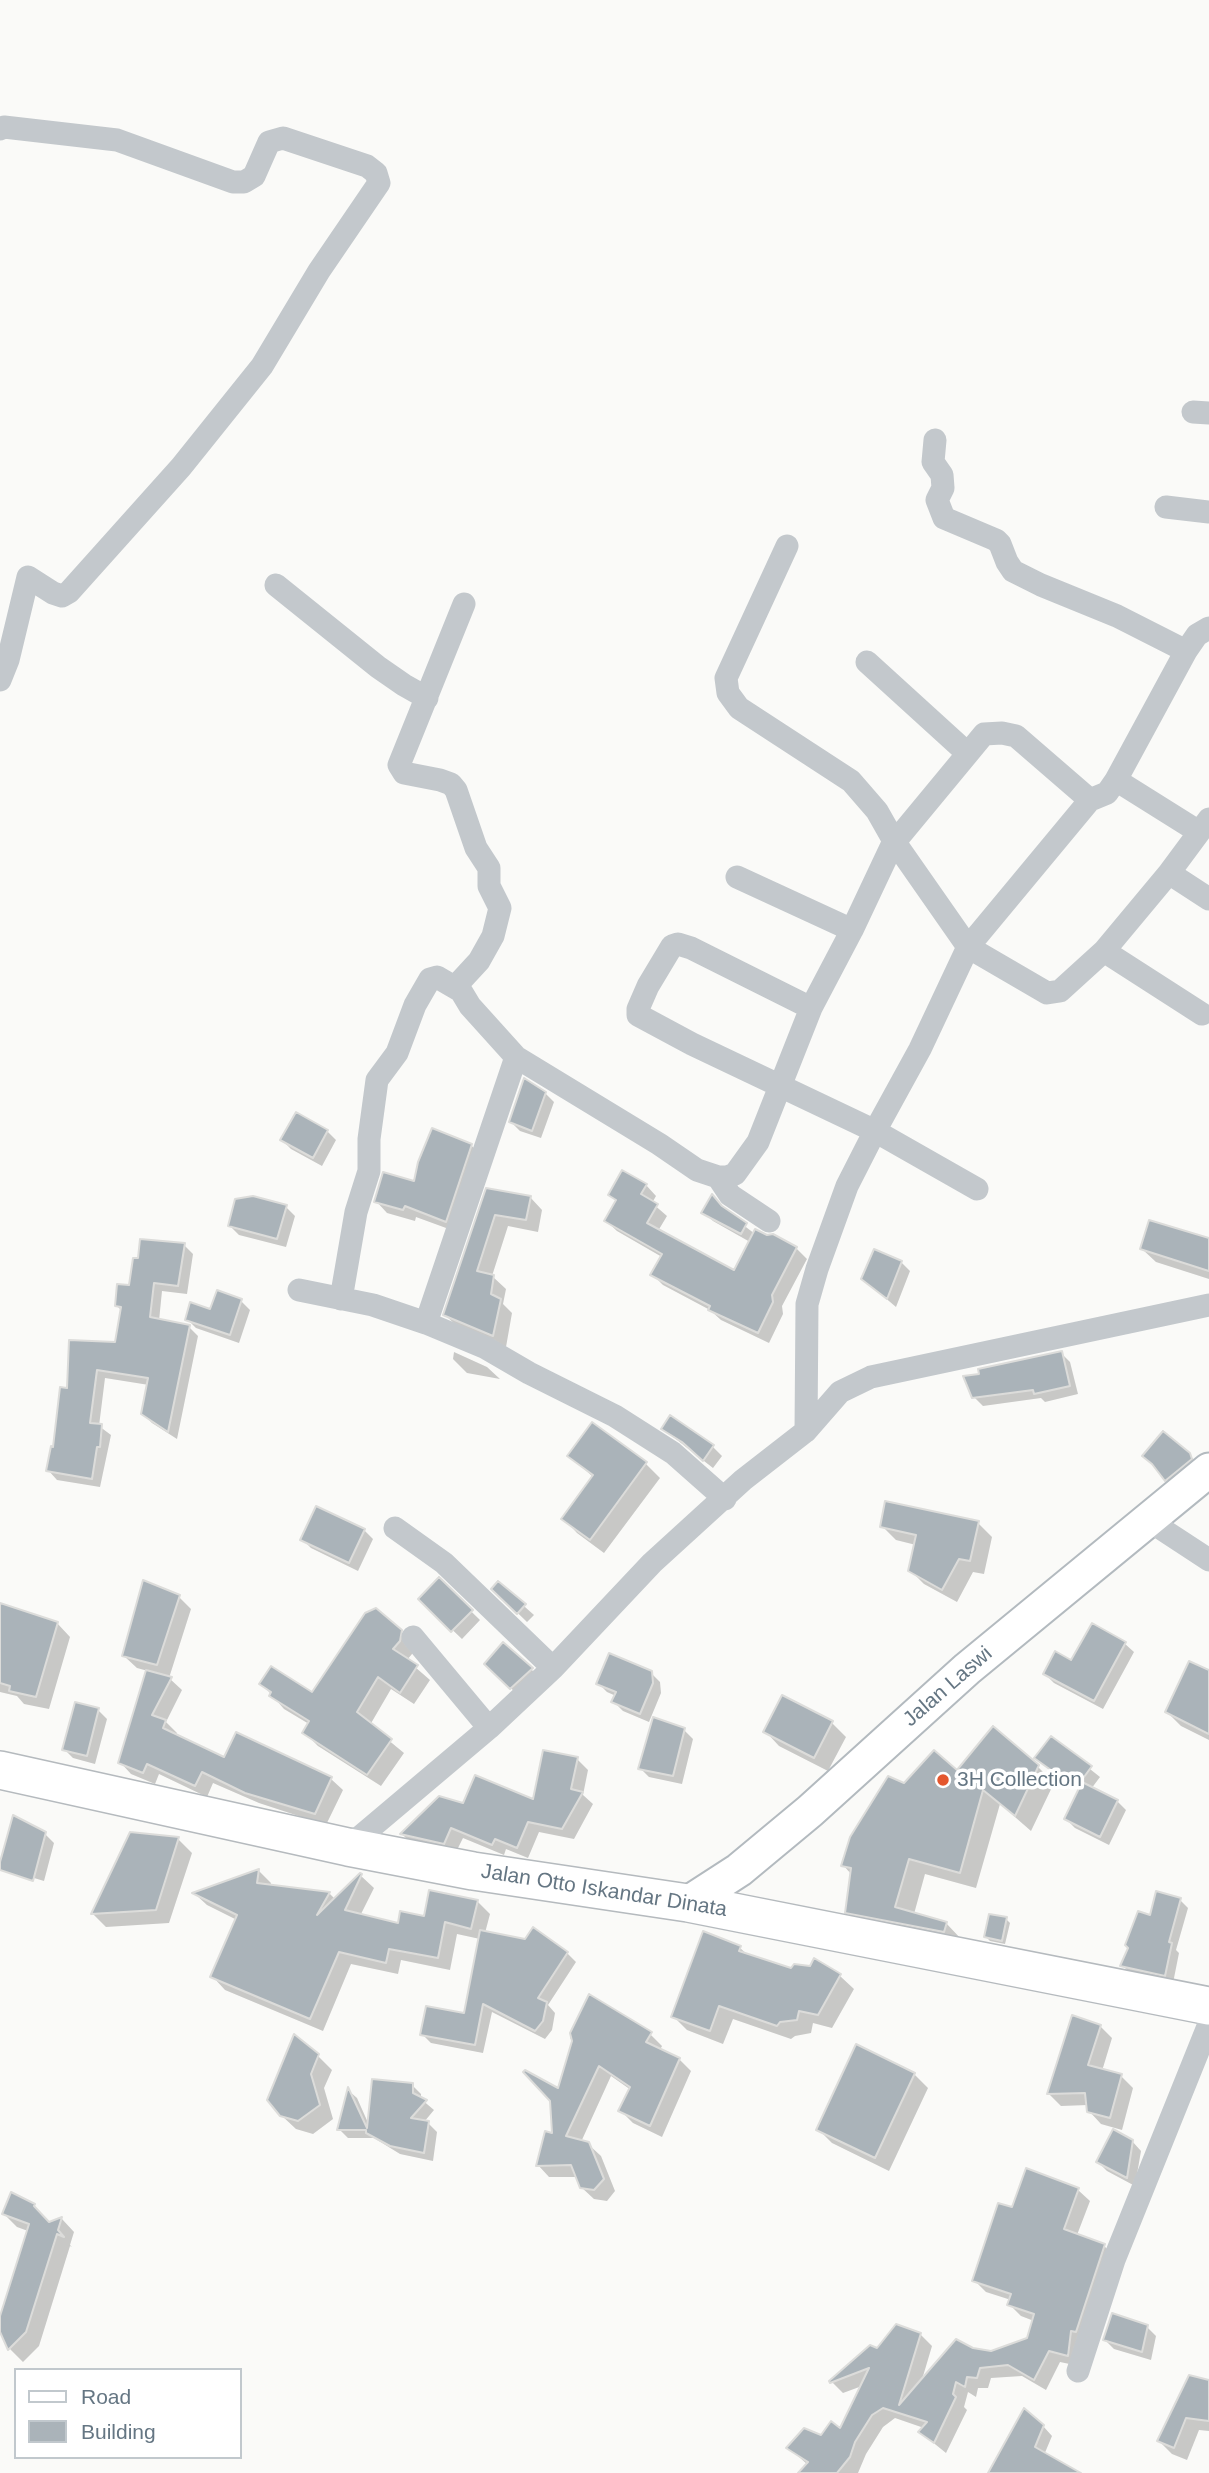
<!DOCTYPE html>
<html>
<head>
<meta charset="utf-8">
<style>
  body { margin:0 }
  #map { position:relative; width:1209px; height:2473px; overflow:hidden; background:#fafaf8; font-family:Helvetica,sans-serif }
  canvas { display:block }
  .legend { position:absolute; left:14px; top:2368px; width:228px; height:91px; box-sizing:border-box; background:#fff; border:2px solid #c1c8cd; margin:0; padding:9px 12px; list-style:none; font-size:21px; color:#657683 }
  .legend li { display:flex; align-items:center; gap:14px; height:35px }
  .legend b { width:35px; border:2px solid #c1c8cd }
</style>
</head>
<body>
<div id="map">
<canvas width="1209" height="2473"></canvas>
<ul class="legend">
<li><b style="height:9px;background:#fff"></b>Road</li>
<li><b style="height:19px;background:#aab3b9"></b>Building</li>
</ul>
</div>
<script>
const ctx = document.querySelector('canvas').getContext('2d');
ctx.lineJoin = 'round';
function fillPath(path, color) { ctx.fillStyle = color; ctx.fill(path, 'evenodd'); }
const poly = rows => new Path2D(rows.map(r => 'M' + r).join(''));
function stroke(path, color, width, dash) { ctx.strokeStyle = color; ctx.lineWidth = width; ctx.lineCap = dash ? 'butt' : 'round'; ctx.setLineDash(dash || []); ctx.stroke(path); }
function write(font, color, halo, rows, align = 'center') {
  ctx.font = font + ' Helvetica,sans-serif'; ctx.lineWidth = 7; ctx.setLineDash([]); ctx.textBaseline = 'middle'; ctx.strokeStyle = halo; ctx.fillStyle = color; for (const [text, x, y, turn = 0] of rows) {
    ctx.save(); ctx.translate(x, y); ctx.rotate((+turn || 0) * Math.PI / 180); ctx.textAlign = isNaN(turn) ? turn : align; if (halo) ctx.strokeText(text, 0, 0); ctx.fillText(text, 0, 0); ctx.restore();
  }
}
fillPath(poly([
  [545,1093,554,1102,541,1138,520,1131,511,1122],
  [327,1131,336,1140,322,1166,291,1149,282,1140],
  [471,1145,482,1157,457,1232,416,1217,415,1221,387,1213,376,1201,415,1184],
  [646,1185,656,1196,652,1203,667,1216,658,1231,735,1272,750,1242,713,1221,704,1212,725,1211,755,1234,773,1236,796,1248,807,1259,782,1306,783,1314,769,1343,721,1320,710,1310,663,1285,653,1275,662,1257,617,1231,606,1221,617,1202,610,1195],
  [488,1190,530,1197,542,1210,538,1232,508,1226,492,1276,506,1289,503,1304,512,1313,506,1347,458,1327,445,1315],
  [286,1207,295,1216,286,1247,239,1235,230,1226],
  [1209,1239,1209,1279,1156,1262,1142,1249],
  [184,1245,193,1254,187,1294,162,1291,159,1321,189,1327,198,1336,177,1439,152,1423,143,1414,149,1385,105,1378,99,1426,111,1435,100,1487,57,1480,48,1470,68,1390,117,1344,122,1311,117,1306,131,1287],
  [875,1251,901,1262,910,1271,896,1307,863,1279],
  [241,1301,250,1310,239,1343,196,1328,187,1319],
  [454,1352,487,1367,500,1379,467,1373,453,1359],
  [1061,1353,1070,1362,1078,1394,1045,1402,1041,1398,983,1406,974,1397,981,1375],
  [592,1424,646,1464,660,1478,604,1553,577,1533,564,1519,594,1478,569,1455],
  [663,1429,713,1447,722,1456,713,1468],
  [1189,1455,1199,1464,1175,1489,1157,1468],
  [978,1523,992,1537,984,1574,973,1572,957,1602,924,1584,910,1570,916,1545,896,1540,882,1526],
  [364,1530,373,1539,358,1571,311,1548,302,1539],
  [439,1580,480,1620,462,1639,420,1599],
  [498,1583,534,1615,527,1622,493,1589],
  [179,1597,191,1609,169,1678,182,1690,166,1722,177,1733,176,1736,225,1760,331,1779,343,1790,326,1825,259,1803,213,1783,207,1797,159,1774,155,1784,131,1774,120,1762,148,1671,137,1668,124,1656],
  [0,1605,57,1623,70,1637,49,1709,24,1704,17,1696,0,1692],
  [400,1631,414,1644,412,1654,407,1660,430,1680,414,1704,391,1689,370,1725,404,1753,381,1786,318,1746,305,1733,309,1724,284,1709,262,1684,312,1694],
  [1124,1643,1134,1652,1103,1709,1054,1683,1045,1674],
  [486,1664,531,1669,540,1678,520,1697],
  [1209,1672,1209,1740,1181,1726,1167,1712],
  [651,1673,660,1682,661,1693,649,1722,623,1711,614,1702,616,1696,607,1692,598,1683],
  [98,1710,107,1719,95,1764,73,1758,64,1749],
  [832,1723,846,1737,828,1771,779,1746,766,1732],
  [684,1730,693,1739,682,1784,649,1777,640,1768],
  [1051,1738,1100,1777,1091,1789,1117,1801,1126,1810,1109,1845,1075,1828,1066,1819,1080,1791,1037,1757],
  [577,1759,588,1770,583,1795,593,1804,574,1839,539,1832,528,1858,506,1849,504,1855,463,1838,455,1854,413,1845,402,1834,464,1805,534,1802],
  [1038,1767,1054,1783,1031,1831,1000,1804,976,1888,925,1874,914,1914,946,1923,962,1940,863,1928,847,1912,852,1875,843,1865,904,1785,957,1773],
  [45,1834,54,1843,44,1881,11,1871],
  [178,1839,192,1853,169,1923,106,1927,93,1914],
  [259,1871,271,1883,270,1887,329,1893,336,1900,360,1875,374,1888,360,1916,399,1925,477,1901,490,1914,485,1933,567,1953,576,1962,548,2005,555,2013,552,2030,545,2039,492,2012,483,2053,431,2043,422,2034,465,2015,480,1939,457,1934,450,1970,401,1960,398,1974,351,1964,323,2031,225,1990,213,1977,237,1920,207,1905,195,1894],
  [1180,1900,1188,1908,1176,1950,1179,1953,1173,1983,1130,1973,1122,1965,1151,1918],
  [1006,1919,1010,1923,1005,1944,990,1941,986,1937],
  [740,1948,749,1956,791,1971,811,1967,815,1961,840,1976,854,1989,832,2028,813,2023,811,2033,795,2036,791,2039,733,2019,723,2044,687,2030,673,2016],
  [590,1996,650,2034,662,2046,660,2050,679,2059,691,2071,662,2137,633,2123,621,2111,631,2090,611,2076,581,2142,588,2144,601,2156,615,2191,607,2201,594,2199,581,2187,577,2177,549,2177,538,2165,554,2135,559,2090,574,2042,570,2038],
  [1100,2026,1112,2038,1102,2071,1121,2076,1133,2088,1122,2130,1101,2124,1089,2111,1088,2105,1061,2106,1049,2094],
  [318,2056,332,2070,324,2088,333,2119,313,2134,296,2129,281,2115],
  [914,2074,928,2088,889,2171,832,2143,818,2129],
  [412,2085,421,2094,421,2099,434,2110,424,2122,428,2123,437,2132,433,2161,400,2154,374,2138,348,2138,339,2129,349,2091,357,2098,369,2125],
  [1132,2141,1141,2151,1135,2186,1107,2171,1098,2162],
  [1027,2171,1078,2190,1090,2201,1077,2235,1104,2246,1116,2257,1079,2366,1060,2362,1046,2390,1022,2376,991,2378,988,2388,978,2388,976,2397,968,2392,964,2407,967,2410,946,2453,920,2432,924,2428,895,2418,883,2427,866,2454,858,2473,801,2473,808,2465,789,2448,840,2430,862,2386,843,2393,831,2381,877,2350,920,2334,932,2346,921,2383,973,2349,991,2353,1028,2339,1034,2321,1021,2316,1009,2304,1011,2300,986,2292,974,2280,1013,2209],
  [34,2206,49,2224,62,2219,74,2232,70,2245,72,2247,70,2246,39,2346,23,2362,10,2349,0,2327,0,2322,28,2231,17,2227,4,2214],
  [1147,2327,1156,2336,1151,2360,1114,2349,1105,2340],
  [1209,2381,1209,2431,1199,2430,1187,2460,1172,2454,1159,2441],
  [1043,2426,1052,2436,1044,2455,1077,2473,990,2473]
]), '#0003');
const building = poly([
  [524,1078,546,1092,532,1131,509,1122,524,1078],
  [296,1112,328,1130,313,1158,280,1140,296,1112],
  [432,1128,472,1144,446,1222,405,1206,403,1210,374,1202,383,1172,414,1181,418,1162,432,1128],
  [622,1170,647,1184,641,1194,658,1204,647,1223,734,1270,755,1229,767,1235,773,1234,797,1247,772,1295,773,1302,758,1333,708,1310,710,1306,650,1275,662,1254,604,1221,616,1200,608,1195,622,1170],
  [486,1188,531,1196,526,1220,495,1215,477,1271,494,1275,491,1294,501,1299,493,1336,443,1315,486,1188],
  [712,1194,722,1206,747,1223,741,1234,701,1213,712,1194],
  [253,1196,287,1205,277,1239,228,1226,235,1199,253,1196],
  [1149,1220,1209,1238,1209,1271,1140,1249,1149,1220],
  [140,1239,185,1243,178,1286,154,1283,150,1317,190,1325,168,1432,141,1414,148,1378,97,1370,90,1423,102,1424,100,1447,97,1447,92,1479,46,1471,51,1446,53,1447,60,1387,67,1388,69,1340,115,1342,121,1307,115,1306,117,1284,129,1285,133,1258,138,1258,140,1239],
  [874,1249,902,1261,887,1299,861,1279,874,1249],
  [217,1290,242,1299,230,1335,185,1320,190,1302,210,1309,217,1290],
  [1062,1351,1070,1386,1034,1394,1033,1390,972,1398,963,1376,979,1374,978,1369,1062,1351],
  [670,1415,714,1445,703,1461,682,1442,661,1429,670,1415],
  [592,1422,647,1462,590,1540,561,1519,593,1475,567,1456,592,1422],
  [1163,1431,1190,1453,1192,1459,1165,1481,1152,1464,1142,1456,1163,1431],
  [885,1501,979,1521,970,1561,959,1559,942,1590,908,1571,916,1535,880,1527,885,1501],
  [316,1506,365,1529,349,1563,300,1540,316,1506],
  [439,1577,473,1610,451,1632,418,1599,439,1577],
  [143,1580,180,1595,157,1665,122,1656,143,1580],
  [498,1581,526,1604,517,1614,491,1589,498,1581],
  [0,1603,58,1622,36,1697,9,1691,10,1686,0,1683,0,1603],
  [376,1608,402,1630,400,1641,393,1649,418,1665,400,1693,378,1677,357,1712,392,1739,367,1775,302,1733,309,1721,269,1696,271,1692,259,1684,271,1666,312,1692,365,1613,376,1608],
  [1092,1623,1126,1642,1094,1701,1043,1674,1055,1651,1071,1660,1092,1623],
  [503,1642,533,1668,510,1689,484,1664,503,1642],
  [609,1653,652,1671,653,1683,640,1714,611,1702,616,1692,596,1684,609,1653],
  [1189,1661,1209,1670,1209,1734,1165,1712,1189,1661],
  [146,1670,172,1677,152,1715,166,1720,163,1728,224,1757,236,1732,332,1777,315,1814,245,1793,202,1772,195,1786,147,1764,143,1773,118,1763,146,1670],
  [782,1695,833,1721,814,1758,763,1732,782,1695],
  [75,1702,99,1708,87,1756,62,1750,75,1702],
  [653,1717,685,1728,673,1776,638,1769,653,1717],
  [993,1726,1039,1765,1015,1816,983,1790,960,1873,909,1859,895,1907,947,1922,944,1932,845,1913,851,1868,841,1866,850,1837,888,1776,904,1783,934,1750,957,1770,993,1726],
  [1051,1736,1092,1766,1076,1788,1034,1758,1051,1736],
  [543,1750,578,1757,571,1789,583,1792,562,1829,528,1822,517,1848,495,1839,492,1845,451,1828,444,1844,400,1834,439,1796,463,1803,475,1775,533,1799,543,1750],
  [1082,1782,1118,1800,1100,1837,1064,1819,1082,1782],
  [13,1815,46,1832,33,1881,0,1870,0,1862,13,1815],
  [130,1832,179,1837,156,1910,91,1914,130,1832],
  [259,1869,257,1883,330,1892,317,1915,360,1873,362,1874,345,1910,398,1923,400,1911,424,1916,429,1890,478,1900,471,1929,445,1922,438,1958,389,1949,386,1963,339,1952,310,2019,210,1977,237,1915,192,1893,259,1869],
  [1156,1891,1181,1898,1169,1942,1172,1943,1165,1976,1120,1966,1128,1948,1125,1945,1138,1911,1150,1915,1156,1891],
  [989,1914,1007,1917,1002,1941,984,1937,989,1914],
  [533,1927,568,1952,538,1998,547,2002,543,2021,535,2031,483,2004,475,2045,420,2035,426,2006,464,2013,480,1930,525,1939,533,1927],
  [703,1931,741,1946,739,1951,791,1968,794,1964,810,1966,814,1958,841,1974,818,2015,799,2011,797,2020,780,2022,777,2026,719,2006,710,2031,671,2017,703,1931],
  [589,1994,652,2032,646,2042,680,2058,650,2126,618,2111,630,2087,599,2066,566,2136,589,2142,604,2179,594,2190,580,2188,571,2165,536,2166,545,2131,552,2133,550,2101,523,2072,525,2070,558,2088,572,2041,570,2033,589,1994],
  [1072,2015,1101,2025,1088,2065,1122,2074,1110,2118,1087,2112,1085,2093,1047,2094,1072,2015],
  [294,2034,319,2054,311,2074,320,2105,298,2121,280,2116,267,2100,294,2034],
  [856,2044,915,2073,875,2158,816,2130,856,2044],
  [372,2079,413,2083,413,2093,427,2100,411,2118,429,2121,424,2153,390,2146,366,2133,366,2130,337,2130,348,2087,367,2128,372,2079],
  [1113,2129,1133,2140,1127,2178,1096,2162,1113,2129],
  [1026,2168,1079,2188,1064,2229,1105,2244,1076,2332,1071,2331,1068,2356,1049,2351,1034,2380,1008,2365,980,2368,977,2378,967,2377,965,2387,956,2382,953,2394,956,2397,934,2443,918,2432,927,2422,883,2408,872,2415,855,2442,850,2457,837,2473,798,2473,808,2462,786,2448,804,2428,821,2435,831,2421,840,2428,869,2368,830,2383,829,2381,870,2345,877,2348,896,2324,921,2333,899,2405,956,2339,973,2348,991,2351,1027,2338,1034,2314,1007,2305,1011,2294,972,2281,998,2203,1012,2207,1026,2168],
  [11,2192,35,2204,34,2206,49,2222,62,2217,58,2230,64,2237,57,2234,26,2332,8,2350,0,2332,0,2316,29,2224,2,2214,11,2192],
  [1112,2313,1148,2325,1142,2352,1103,2340,1112,2313],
  [1189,2375,1209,2380,1209,2421,1186,2418,1174,2448,1157,2441,1189,2375],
  [1024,2408,1044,2425,1035,2447,1081,2473,988,2473,1024,2408]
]);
fillPath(building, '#aab3b9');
stroke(building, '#dcdcda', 2);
const secondary = poly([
  [688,1903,739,1870,810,1811,967,1669,1209,1470]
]);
const primary = poly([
  [0,1770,348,1847,473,1871,688,1903,1209,2006]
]);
stroke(secondary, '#b3babf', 37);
stroke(primary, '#b5babe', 40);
stroke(poly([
  [0,129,4,127,117,140,233,182,244,182,254,176,269,142,283,138,367,166,376,173,379,183,319,271,262,366,181,467,69,592,62,596,53,593,28,577,8,660,0,680],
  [1193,412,1209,413],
  [935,440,933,462,942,475,943,488,937,500,944,518,996,540,1000,544,1007,562,1013,571,1041,585,1117,616,1186,651],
  [1166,507,1209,512],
  [787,546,726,678,728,693,739,708,851,781,877,811,894,841,968,947,1047,993,1060,991,1104,951,1169,873,1209,819],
  [276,585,378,667,404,685,427,698],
  [867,662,967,753],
  [1116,780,1199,832],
  [1169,873,1209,899],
  [737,877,852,930],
  [1104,951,1202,1014],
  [455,987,479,961,493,936,500,908,489,886,489,868,476,848,456,790,451,784,440,780,404,773,399,765,464,604],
  [811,1008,691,948,678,944,672,946,648,986,638,1009,638,1015,692,1044,875,1131,977,1189],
  [718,1177,730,1195,769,1221],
  [299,1290,373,1305,426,1323,486,1348,529,1373,615,1416,673,1453,725,1499],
  [341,1299,356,1212,369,1171,369,1139,377,1080,397,1053,415,1005,430,979,437,977,461,991,470,1006,516,1057,659,1144,697,1170,718,1177,727,1177,735,1174,758,1142,811,1008,852,930,894,841,898,838,984,734,1002,733,1016,736,1090,800],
  [426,1323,516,1057],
  [806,1431,807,1304,817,1269,847,1186,875,1131,920,1049,968,947,1090,800,1107,793,1116,780,1186,651,1197,635,1209,628],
  [1148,1520,1209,1560],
  [395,1528,444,1563,553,1668],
  [413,1637,489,1728],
  [348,1847,489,1728,553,1668,652,1563,743,1480,806,1431,840,1392,871,1377,1209,1305],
  [1078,2371,1114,2260,1209,2024]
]), '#c3c8cc', 23);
stroke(secondary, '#fff', 33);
stroke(primary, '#fff', 37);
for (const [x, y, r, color] of [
  [943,1780,7,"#e4572e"]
]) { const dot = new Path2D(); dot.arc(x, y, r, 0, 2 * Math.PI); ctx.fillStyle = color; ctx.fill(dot); stroke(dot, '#fff', 2.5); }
write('21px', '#657683', '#fff', [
  ["Jalan Laswi",948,1687,-41],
  ["Jalan Otto Iskandar Dinata",604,1891,9]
]);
write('21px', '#657683', '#fff', [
  ["3H Collection",957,1780]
], 'left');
</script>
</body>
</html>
